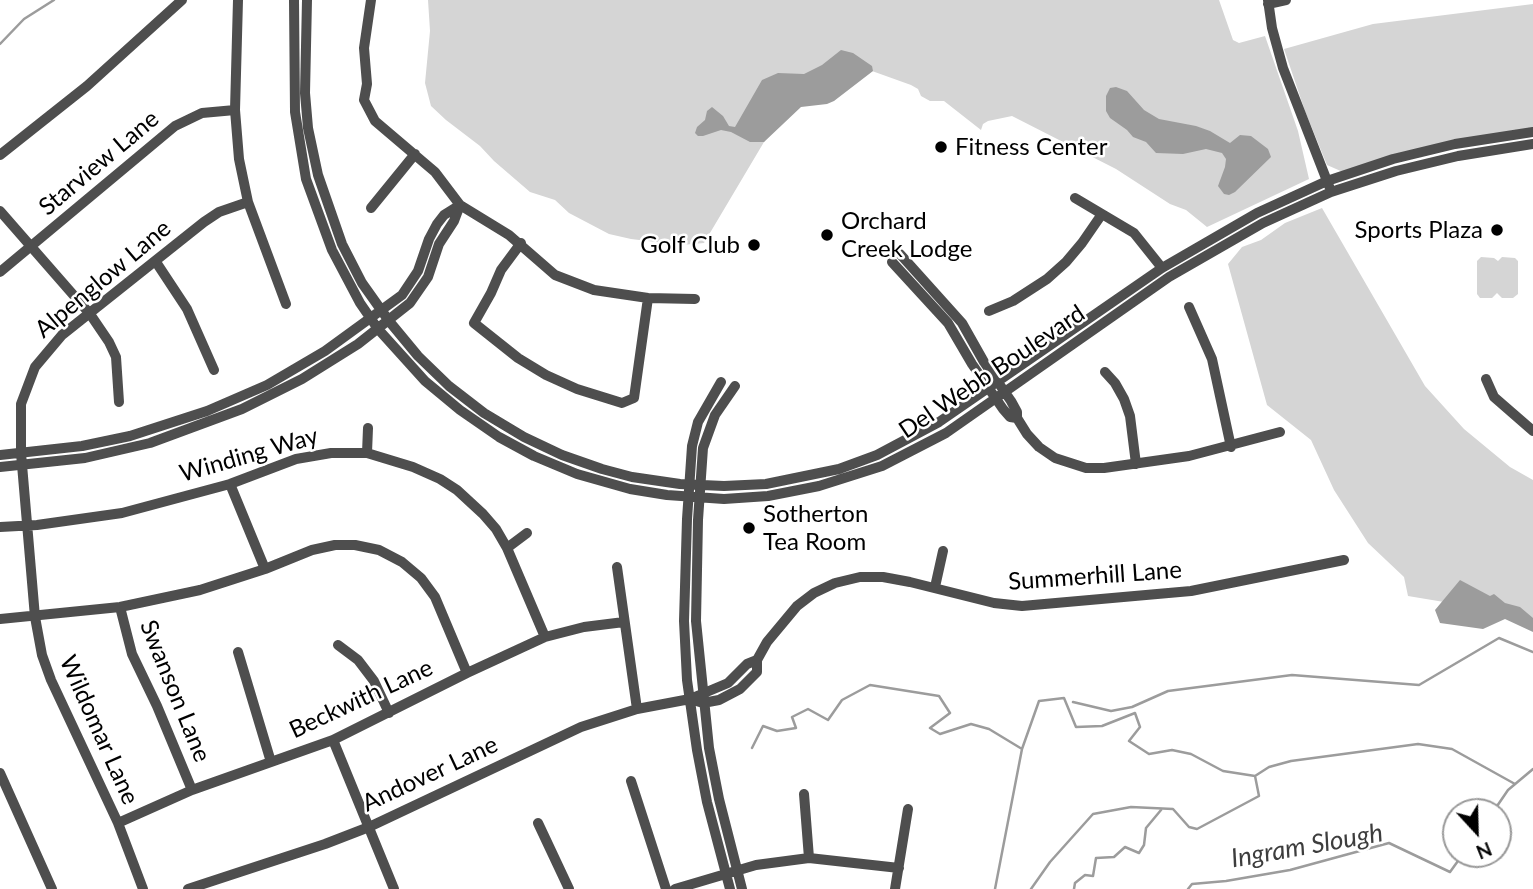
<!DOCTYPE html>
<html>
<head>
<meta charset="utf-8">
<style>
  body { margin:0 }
  #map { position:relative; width:1533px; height:889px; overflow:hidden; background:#fff; font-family:Lato,sans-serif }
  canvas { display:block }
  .north { position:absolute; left:1442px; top:798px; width:70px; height:70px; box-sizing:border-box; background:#fff; border:2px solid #999; border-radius:50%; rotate:158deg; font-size:19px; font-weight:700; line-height:28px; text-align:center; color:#000 }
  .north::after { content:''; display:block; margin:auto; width:24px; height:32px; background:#000; clip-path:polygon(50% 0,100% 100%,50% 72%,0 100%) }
</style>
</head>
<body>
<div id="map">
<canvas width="1533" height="889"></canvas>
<div class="north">N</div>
</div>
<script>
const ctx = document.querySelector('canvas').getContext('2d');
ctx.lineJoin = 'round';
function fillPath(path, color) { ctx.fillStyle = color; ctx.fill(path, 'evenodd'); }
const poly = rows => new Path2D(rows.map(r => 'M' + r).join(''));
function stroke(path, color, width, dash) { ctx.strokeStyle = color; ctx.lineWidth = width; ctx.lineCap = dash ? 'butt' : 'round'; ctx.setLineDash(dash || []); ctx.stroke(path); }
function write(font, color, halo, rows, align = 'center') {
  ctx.font = font + ' Lato,sans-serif'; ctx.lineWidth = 5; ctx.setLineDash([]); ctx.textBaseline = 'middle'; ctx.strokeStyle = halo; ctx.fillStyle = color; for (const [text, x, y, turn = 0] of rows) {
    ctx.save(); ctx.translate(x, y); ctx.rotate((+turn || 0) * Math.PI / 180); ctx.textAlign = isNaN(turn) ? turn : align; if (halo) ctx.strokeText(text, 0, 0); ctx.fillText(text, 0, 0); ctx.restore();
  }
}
fillPath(poly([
  [428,0,1219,0,1233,40,1239,43,1265,36,1298,131,1309,179,1207,227,1186,210,1170,204,1116,169,1012,116,988,121,983,124,981,130,944,101,930,101,921,96,918,89,911,85,872,71,795,98,764,142,704,243,681,245,631,239,609,234,569,213,555,200,530,192,494,161,480,146,446,120,431,106,425,83,430,31],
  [1533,4,1533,128,1343,172,1327,165,1305,111,1284,49,1373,24],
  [1322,208,1425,386,1464,429,1510,467,1533,480,1533,627,1510,613,1408,596,1404,577,1368,543,1334,490,1311,440,1267,405,1228,264,1242,247,1261,240,1285,223],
  [1481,257,1494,258,1498,261,1502,257,1515,258,1518,261,1518,294,1513,298,1502,298,1497,293,1492,298,1480,298,1477,294,1477,261]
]), '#d5d5d5');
fillPath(poly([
  [841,50,853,53,872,66,873,71,834,101,827,104,801,107,764,142,750,142,731,132,721,130,703,136,698,136,695,133,697,127,705,120,707,111,712,107,723,116,729,126,735,127,762,80,778,73,804,74,822,65],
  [1116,87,1127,91,1144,110,1159,119,1196,126,1210,131,1230,143,1240,135,1251,136,1268,149,1271,157,1235,192,1229,195,1224,194,1218,186,1225,167,1226,159,1222,153,1206,149,1183,154,1156,153,1146,142,1133,137,1127,130,1110,118,1106,111,1106,96,1110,88],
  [1460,580,1490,596,1494,594,1505,603,1520,607,1533,618,1533,632,1505,619,1483,629,1440,623,1435,610]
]), '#9c9c9c');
stroke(poly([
  [0,44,24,19,54,0],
  [1073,702,1111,711,1132,707,1168,691,1292,675,1419,685,1499,638,1533,652],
  [752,748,763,726,777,731,796,728,792,717,808,709,828,720,842,700,870,685,939,696,950,713,930,728,940,734,971,724,989,729,1022,749,1039,701,1064,698,1076,727,1102,726,1135,713,1140,727,1129,741,1149,754,1172,750,1191,754,1223,771,1255,776,1269,767,1291,761,1418,744,1452,749,1515,784],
  [1493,812,1508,790,1533,769],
  [995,889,1022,749],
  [1031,889,1050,862,1093,814,1131,807,1173,809,1189,827,1197,829,1259,796,1255,776],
  [1074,889,1075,883,1085,875,1093,876,1096,858,1114,857,1125,847,1139,853,1144,845,1146,828,1161,810],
  [1188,889,1192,884,1226,881,1290,870,1389,843,1450,872,1463,854]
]), '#9c9c9c', 2.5);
stroke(poly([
  [238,0,235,110,239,159,248,202,286,304],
  [294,0,295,112,306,179,332,250,360,303,378,329,425,381,460,410,499,437,534,456,577,474,630,489,667,495,724,499,768,496,819,486,882,466,946,433,1169,277,1263,223,1331,192,1396,171,1458,156,1533,144],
  [307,0,305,93,308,128,318,175,342,244,362,283,389,321,418,356,449,386,484,413,524,437,562,455,602,469,632,477,680,484,724,486,766,484,839,469,877,455,939,422,1162,268,1257,213,1327,181,1393,159,1455,144,1533,132],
  [371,0,364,48,367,84,364,100,375,121,435,172,460,205,509,235,555,275,594,290,648,298,695,299],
  [1268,0,1272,28,1283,68,1329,186],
  [1268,4,1286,0],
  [0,155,87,86,182,0],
  [1075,198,1134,233,1162,268],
  [371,208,415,154],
  [0,211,90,314,109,342,116,357,119,402],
  [521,243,501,270,491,293,474,323,518,358,546,375,577,389,622,403,634,398,648,298],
  [900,254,962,323,984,362,1011,401,1017,412,1017,418,1027,434,1039,447,1055,458,1086,468,1104,468,1189,456,1280,432],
  [156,262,187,309,214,370],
  [892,262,948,323,972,364,1003,409,1010,417,1017,418],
  [0,272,175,126,202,113,235,110],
  [1189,307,1212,359,1231,447],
  [989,311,1013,301,1047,279,1066,262,1082,243,1102,214],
  [1105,372,1115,383,1124,399,1130,416,1136,464],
  [1486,379,1494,397,1533,431],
  [721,382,698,422,692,446,687,519,684,621,687,680,697,750,707,802,730,889],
  [735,386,715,415,703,448,698,520,696,621,709,748,719,799,742,889],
  [367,453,368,428],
  [0,455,82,446,130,436,207,411,267,385,325,351,402,295,418,271,429,239,437,224,444,215,460,205],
  [0,467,85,458,150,443,242,409,302,379,358,344,410,303,428,277,439,244,454,221,460,205],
  [230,484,265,569],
  [0,527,37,525,122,513,230,484,296,459,331,453,367,453,413,467,440,479,457,490,483,514,496,529,507,548,545,637],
  [507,548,527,533],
  [617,567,637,709],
  [935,587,943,551],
  [120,607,132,654,157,706,192,790],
  [0,619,120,607,200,590,265,569,312,550,335,545,355,545,379,550,402,562,421,578,435,597,467,673],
  [338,645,358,660,374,681,389,713],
  [238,652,271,762],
  [690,699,703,703,719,700,740,689,757,672,757,660,767,642,797,606,814,593,835,583,860,577,883,577,910,582,994,603,1022,606,1191,591,1344,560],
  [333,740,394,889],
  [0,773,52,889],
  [631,781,666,889],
  [804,794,809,858],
  [118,823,192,790,333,740,467,673,545,637,584,627,624,622],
  [538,823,569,889],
  [143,889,118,823,51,680,42,655,35,617,21,453,21,404,35,367,62,335,204,222,219,212,248,202],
  [188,889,325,844,369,827,581,727,637,709,690,699,728,683,747,664,757,660],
  [675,889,756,865,809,858,899,868],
  [895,889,908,809]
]), '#4e4e4e', 10);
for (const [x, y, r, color] of [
  [941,147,7,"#000"],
  [1497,230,7,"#000"],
  [827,235,7,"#000"],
  [754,245,7,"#000"],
  [749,528,7,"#000"]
]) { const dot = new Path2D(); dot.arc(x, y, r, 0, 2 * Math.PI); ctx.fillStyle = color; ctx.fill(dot); stroke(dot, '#fff', 2.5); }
write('24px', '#000', '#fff', [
  ["Fitness Center",955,147],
  ["Orchard",841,221],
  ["Creek Lodge",841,249],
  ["Sports Plaza",1483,230,"right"],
  ["Golf Club",740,245,"right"],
  ["Sotherton",763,514],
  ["Tea Room",763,542]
], 'left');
write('24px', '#000', '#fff', [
  ["Starview Lane",99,163,-40],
  ["Alpenglow Lane",103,279,-40],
  ["Del Webb Boulevard",992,372,-34],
  ["Winding Way",249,455,-16],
  ["Summerhill Lane",1095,576,-4],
  ["Swanson Lane",175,691,68],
  ["Beckwith Lane",361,699,-25],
  ["Wildomar Lane",99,730,66],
  ["Andover Lane",430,774,-25]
]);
write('italic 26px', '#3d3d3d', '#fff', [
  ["Ingram Slough",1307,846,-10]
]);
</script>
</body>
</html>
